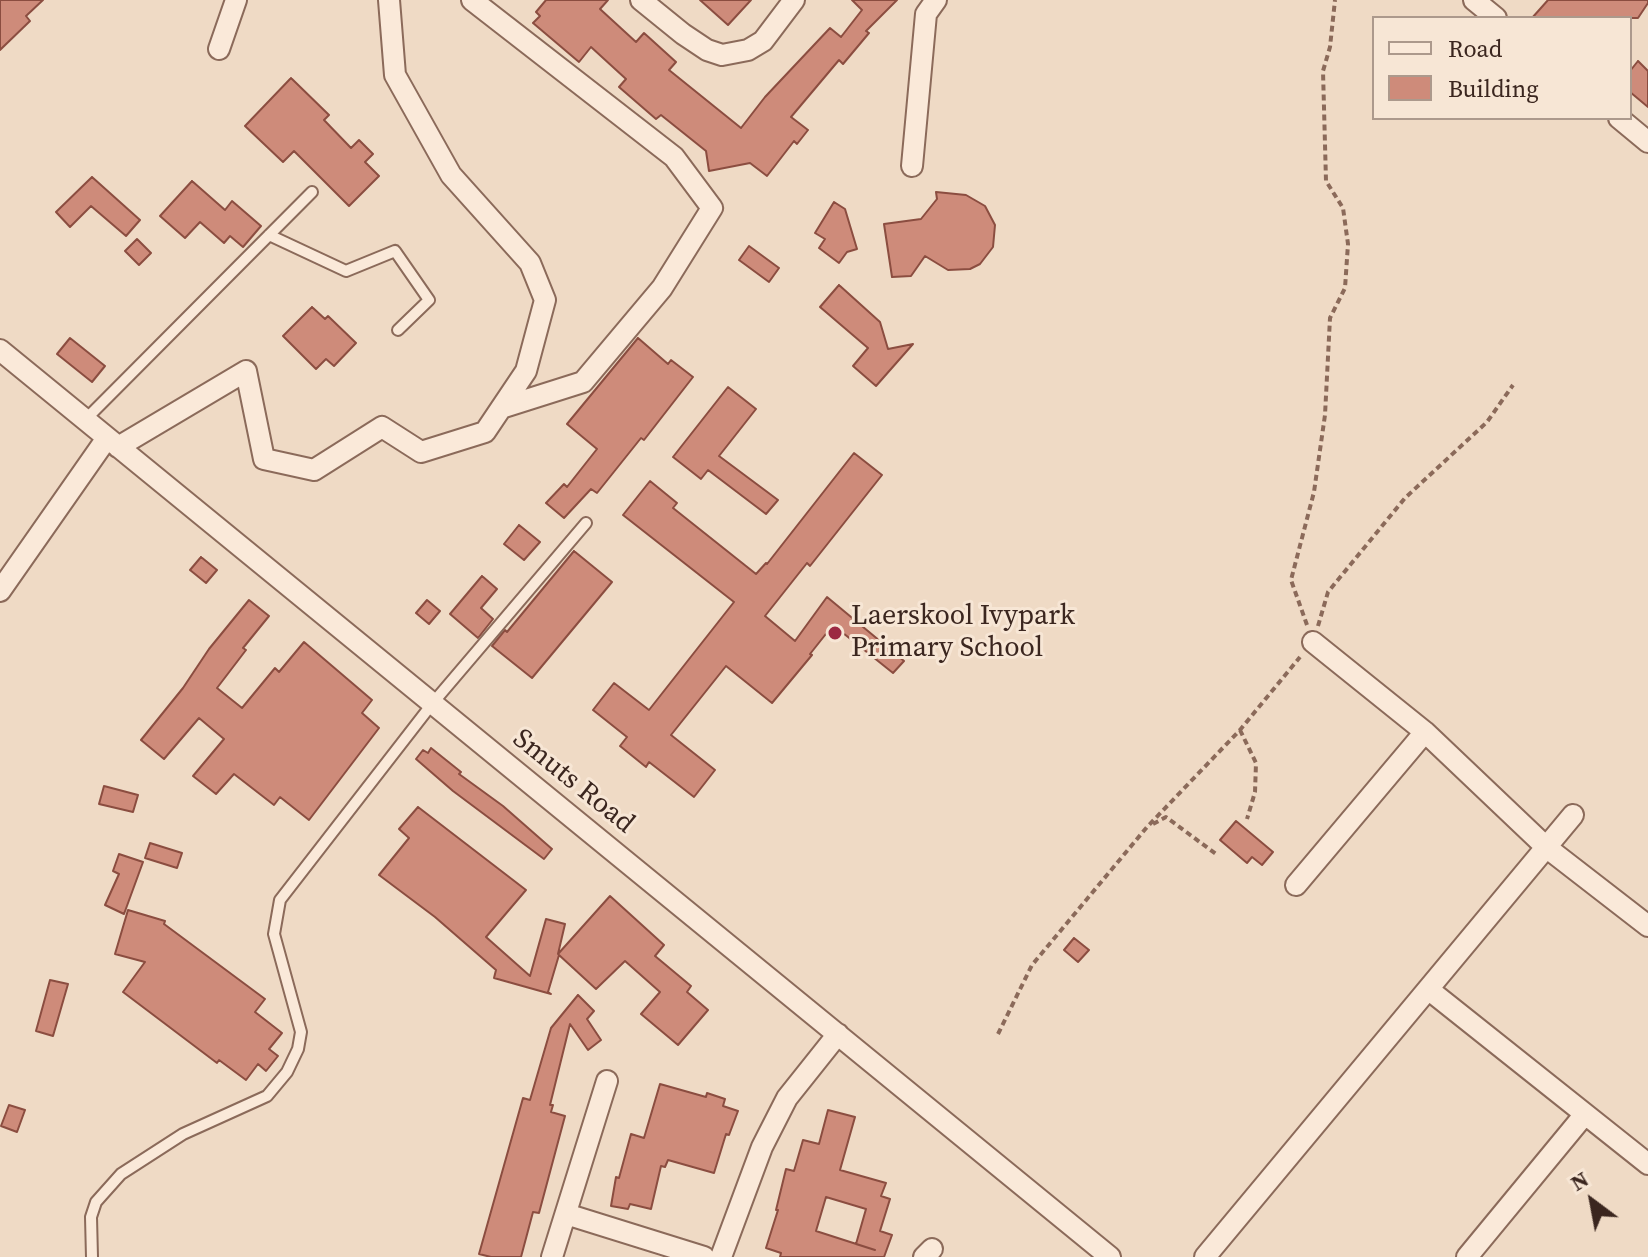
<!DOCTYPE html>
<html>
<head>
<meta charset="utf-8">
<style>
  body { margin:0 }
  #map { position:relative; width:1648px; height:1257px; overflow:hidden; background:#efdac5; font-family:"Source Serif 4",serif }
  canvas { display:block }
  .legend { position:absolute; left:1372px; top:16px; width:260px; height:104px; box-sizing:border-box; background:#f7e6d5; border:2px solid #ac998c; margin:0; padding:10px 14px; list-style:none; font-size:24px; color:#3b261f }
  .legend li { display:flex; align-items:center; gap:16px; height:40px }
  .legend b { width:40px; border:2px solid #ac998c }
  .north { position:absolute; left:1552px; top:1161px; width:80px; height:80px; -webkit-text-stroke:6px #f7e6d5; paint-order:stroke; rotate:328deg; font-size:22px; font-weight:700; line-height:32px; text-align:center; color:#3b261f }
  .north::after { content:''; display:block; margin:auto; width:28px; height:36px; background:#3b261f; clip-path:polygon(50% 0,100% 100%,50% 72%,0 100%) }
</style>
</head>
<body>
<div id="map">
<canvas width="1648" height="1257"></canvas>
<ul class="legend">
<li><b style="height:10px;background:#fae9d9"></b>Road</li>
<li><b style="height:22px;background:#ce8b7a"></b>Building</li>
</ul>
<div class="north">N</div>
</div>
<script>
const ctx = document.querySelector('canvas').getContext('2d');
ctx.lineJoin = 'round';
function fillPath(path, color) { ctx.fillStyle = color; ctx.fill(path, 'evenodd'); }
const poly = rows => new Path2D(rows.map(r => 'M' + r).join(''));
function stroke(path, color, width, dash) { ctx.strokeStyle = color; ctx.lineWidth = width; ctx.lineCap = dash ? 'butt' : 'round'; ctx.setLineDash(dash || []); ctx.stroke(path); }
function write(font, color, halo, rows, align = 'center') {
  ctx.font = font + ' "Source Serif 4",serif'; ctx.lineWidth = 6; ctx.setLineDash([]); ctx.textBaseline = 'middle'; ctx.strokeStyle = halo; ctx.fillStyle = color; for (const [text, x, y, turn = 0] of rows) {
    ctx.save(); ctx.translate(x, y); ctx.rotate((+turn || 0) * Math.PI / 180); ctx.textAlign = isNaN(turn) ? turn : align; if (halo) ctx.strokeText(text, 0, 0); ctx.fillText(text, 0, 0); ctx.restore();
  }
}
const building = poly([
  [0,0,43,0,26,16,30,21,0,50,0,0],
  [546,0,608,0,600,9,636,42,644,33,676,62,669,70,741,128,765,97,830,28,841,37,862,10,852,0,897,0,866,31,869,33,843,64,839,60,791,117,808,130,797,144,794,141,767,176,750,163,709,171,706,151,661,115,656,119,619,87,626,79,591,47,579,62,533,23,540,16,536,12,546,0],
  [700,0,751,0,728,25,700,0],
  [1548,0,1648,0,1648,3,1638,18,1532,18,1548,0],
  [1638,61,1648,71,1648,107,1630,92,1630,71,1638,61],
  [291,78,329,115,324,120,351,148,359,140,373,154,365,162,379,176,349,206,294,151,283,162,245,126,291,78],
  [92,177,140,220,126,236,91,206,70,227,56,212,92,177],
  [192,181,225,210,232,201,261,226,243,247,230,236,224,243,200,222,185,238,160,216,192,181],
  [936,192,966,195,985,206,995,225,993,247,980,264,970,269,948,270,925,256,911,276,892,277,884,224,921,219,937,199,936,192],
  [834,202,845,209,857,249,847,252,839,263,819,248,825,239,815,233,834,202],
  [137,239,151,253,139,265,125,251,137,239],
  [749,246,779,268,769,282,739,260,749,246],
  [839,285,880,322,888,349,913,344,876,386,853,366,868,348,820,307,839,285],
  [312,307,325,319,328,316,356,343,334,366,326,359,316,369,283,336,312,307],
  [70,338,105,366,92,382,57,354,70,338],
  [638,338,668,364,671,360,693,377,644,440,641,438,597,493,591,489,564,518,546,503,564,484,567,487,597,449,567,424,638,338],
  [728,387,756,409,719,456,778,500,766,514,708,470,701,479,673,457,728,387],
  [854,453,882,475,810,566,807,563,765,616,795,641,827,597,904,661,893,673,833,625,810,654,812,655,772,703,726,666,671,735,715,770,694,797,649,762,646,767,620,746,627,737,593,710,614,683,649,710,734,602,623,515,650,481,677,503,673,508,756,574,766,563,767,564,854,453],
  [519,525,540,542,524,560,504,544,519,525],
  [574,551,612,582,532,678,492,646,505,630,507,632,574,551],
  [201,557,217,570,206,583,190,570,201,557],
  [482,576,497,589,481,608,493,619,478,638,450,614,482,576],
  [249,600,269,616,243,648,246,650,217,688,242,708,275,668,279,672,304,642,372,700,362,713,379,728,309,820,280,797,274,805,234,774,216,794,193,776,224,739,199,718,164,759,141,740,183,688,209,649,249,600],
  [427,600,440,611,429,624,416,613,427,600],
  [431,748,461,772,459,774,503,806,552,849,544,859,453,791,416,759,423,750,428,753,431,748],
  [104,786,138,795,133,812,99,804,104,786],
  [418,807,526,890,486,937,530,976,546,919,565,924,558,954,610,896,664,945,655,956,691,986,687,992,708,1010,678,1045,641,1014,660,992,625,961,596,989,559,955,548,992,551,994,494,978,496,970,435,917,379,875,409,838,399,829,418,807],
  [1236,821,1273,852,1262,865,1252,857,1247,863,1220,840,1236,821],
  [150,843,182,853,177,868,145,858,150,843],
  [119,854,143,862,124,914,105,905,119,874,113,871,119,854],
  [128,910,165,921,164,924,265,999,255,1012,282,1033,269,1049,278,1056,266,1071,258,1064,246,1080,219,1060,217,1063,123,992,145,962,115,954,128,910],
  [1074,938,1089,950,1078,962,1064,950,1074,938],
  [50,980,68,984,53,1036,36,1031,50,980],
  [578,995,594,1011,587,1019,601,1040,588,1050,570,1024,550,1105,553,1105,551,1112,565,1116,539,1213,533,1212,521,1257,491,1257,479,1254,523,1098,530,1100,551,1028,578,995],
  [660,1084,706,1097,707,1093,725,1099,723,1106,738,1111,729,1135,726,1134,714,1173,668,1160,665,1167,661,1166,651,1209,630,1204,628,1209,611,1206,616,1177,619,1178,631,1134,644,1138,660,1084],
  [9,1105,25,1110,17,1132,1,1126,9,1105],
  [828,1110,855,1117,840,1170,886,1183,881,1196,890,1199,880,1231,892,1235,884,1257,780,1257,781,1253,766,1248,778,1210,776,1210,786,1169,794,1171,803,1140,819,1144,828,1110],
  [826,1197,866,1209,856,1244,875,1250,816,1231,826,1197]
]);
fillPath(building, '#ce8b7a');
stroke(building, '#8b4d40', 2);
const service = poly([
  [269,235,346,271,395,251,429,300,398,330],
  [85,420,312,192],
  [92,1257,91,1217,96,1202,121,1174,183,1134,267,1096,287,1072,298,1049,301,1032,274,934,280,900,432,704,586,523]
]);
const minor = poly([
  [472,0,674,157,712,208,662,288,583,382,501,408],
  [641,0,683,34,707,50,722,55,748,50,763,41,794,0],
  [1474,0,1496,18],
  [219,49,236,0],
  [1619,118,1648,142],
  [912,166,926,14,936,0],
  [0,350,1110,1257],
  [118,447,246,371,264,459,314,470,382,427,421,452,485,432,526,371,545,300,530,263,451,175,395,75,389,0],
  [0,591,107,438],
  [1313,642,1425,732,1546,847,1648,926],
  [1296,885,1425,732],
  [1428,989,1648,1164],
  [566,1214,704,1257],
  [552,1257,607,1081],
  [721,1257,762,1147,787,1098,838,1034],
  [924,1257,932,1249],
  [1205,1257,1573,815],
  [1467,1257,1585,1114]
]);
stroke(service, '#8b6a5a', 14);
stroke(minor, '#8b6a5a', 24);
stroke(poly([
  [1307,625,1291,580,1314,492,1325,415,1330,318,1345,288,1348,244,1343,208,1326,181,1323,71,1330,47,1335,0],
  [1318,626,1328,592,1405,498,1487,422,1513,385],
  [1240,730,1256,763,1255,792,1247,819],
  [1153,824,1166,817,1216,854],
  [998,1034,1032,965,1147,827,1240,730,1300,657]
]), '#8b6a5a', 4, [6, 4]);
stroke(service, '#fae9d9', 10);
stroke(minor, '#fae9d9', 20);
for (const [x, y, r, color] of [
  [835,633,8,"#9c2942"]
]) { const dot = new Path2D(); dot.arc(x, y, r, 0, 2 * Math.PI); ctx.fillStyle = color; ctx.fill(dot); stroke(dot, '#f7e6d5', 3); }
write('28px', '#3b261f', '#f7e6d5', [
  ["Laerskool Ivypark",851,617],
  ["Primary School",851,649]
], 'left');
write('28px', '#3b261f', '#f7e6d5', [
  ["Smuts Road",573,782,39]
]);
</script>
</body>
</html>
